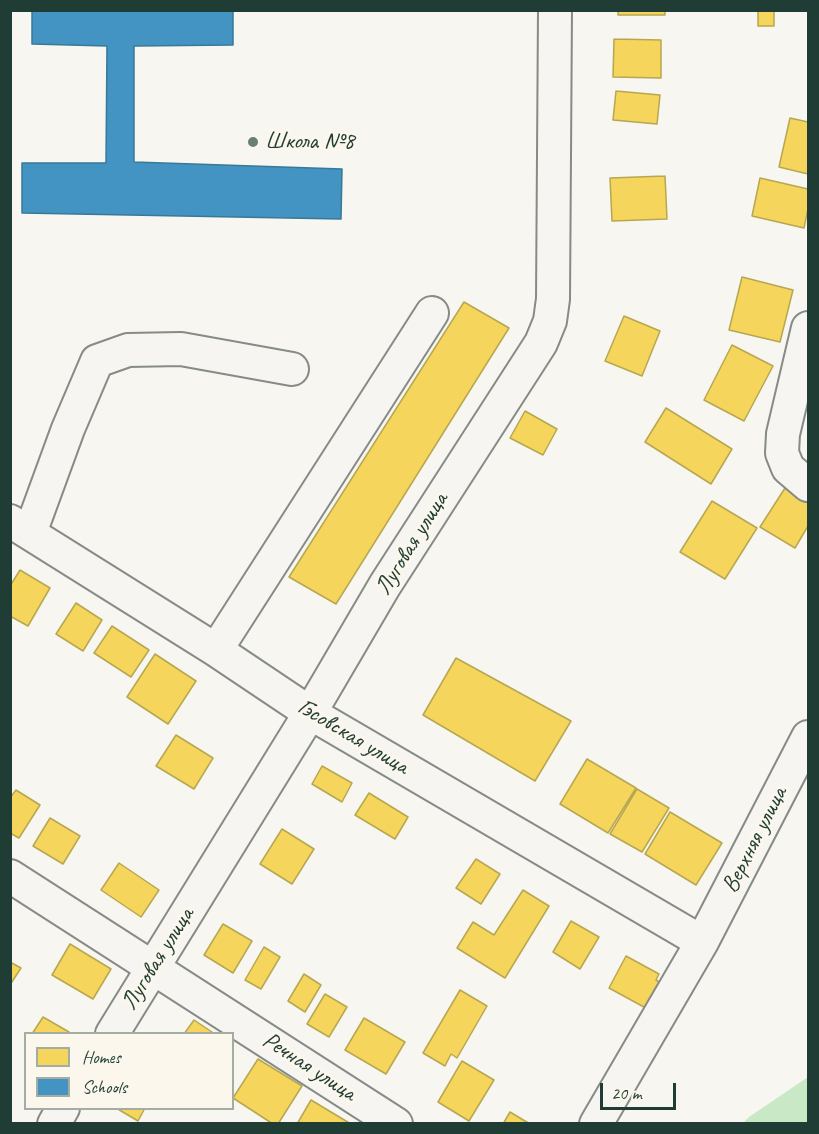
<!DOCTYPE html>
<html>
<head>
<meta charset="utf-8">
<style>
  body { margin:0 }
  #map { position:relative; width:819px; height:1134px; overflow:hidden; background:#f8f6f0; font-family:Caveat,sans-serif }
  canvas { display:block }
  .frame { position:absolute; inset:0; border:12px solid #1f3d34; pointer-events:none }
  .legend { position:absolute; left:24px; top:1032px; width:210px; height:78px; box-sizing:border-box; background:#fbf7ec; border:2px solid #a3ada2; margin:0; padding:8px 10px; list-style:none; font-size:18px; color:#1f3d34 }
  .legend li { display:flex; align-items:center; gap:12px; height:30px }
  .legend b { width:30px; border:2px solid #a3ada2 }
  .scale { position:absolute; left:600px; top:1083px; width:76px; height:27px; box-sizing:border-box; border:3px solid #1f3d34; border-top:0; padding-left:8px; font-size:18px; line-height:21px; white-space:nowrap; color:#1f3d34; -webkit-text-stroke:4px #fbf7ec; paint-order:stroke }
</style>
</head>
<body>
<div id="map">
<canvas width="819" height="1134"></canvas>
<div class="frame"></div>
<ul class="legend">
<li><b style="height:16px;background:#f6d55c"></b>Homes</li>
<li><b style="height:16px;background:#4393c3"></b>Schools</li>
</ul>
<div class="scale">20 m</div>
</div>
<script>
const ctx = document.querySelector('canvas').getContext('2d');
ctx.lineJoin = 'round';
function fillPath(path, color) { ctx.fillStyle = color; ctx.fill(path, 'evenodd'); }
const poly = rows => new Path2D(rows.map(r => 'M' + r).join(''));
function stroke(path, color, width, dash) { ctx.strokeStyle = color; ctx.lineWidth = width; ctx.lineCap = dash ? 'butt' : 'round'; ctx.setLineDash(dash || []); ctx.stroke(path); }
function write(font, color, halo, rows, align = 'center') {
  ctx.font = font + ' Caveat,sans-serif'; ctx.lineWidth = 6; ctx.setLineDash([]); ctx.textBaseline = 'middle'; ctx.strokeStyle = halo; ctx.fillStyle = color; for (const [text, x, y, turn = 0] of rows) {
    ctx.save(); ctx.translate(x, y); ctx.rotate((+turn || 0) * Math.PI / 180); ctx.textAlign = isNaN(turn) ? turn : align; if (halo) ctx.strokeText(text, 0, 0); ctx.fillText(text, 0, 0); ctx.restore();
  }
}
fillPath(poly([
  [808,1077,808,1123,743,1123,749,1117]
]), '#c9e8c5');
const homes = poly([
  [618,10,665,10,665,15,618,15,618,10],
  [758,10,774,10,774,26,758,26,758,10],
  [614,39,661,40,661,78,613,77,614,39],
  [616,91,660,95,657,124,613,120,616,91],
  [790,118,808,122,808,174,779,167,790,118],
  [665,176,667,219,612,221,610,178,665,176],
  [760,178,808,189,808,209,804,228,752,216,760,178],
  [742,277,793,290,780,342,729,330,742,277],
  [464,302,509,328,336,604,289,577,464,302],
  [624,316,660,331,642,376,605,361,624,316],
  [732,345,773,366,744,421,704,400,732,345],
  [666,408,732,449,711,484,645,442,666,408],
  [525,411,557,429,543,455,510,438,525,411],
  [785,488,808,503,808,526,795,548,760,527,785,488],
  [712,501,757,528,725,579,680,552,712,501],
  [20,570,50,588,28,626,10,616,10,586,20,570],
  [76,603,102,620,83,651,56,634,76,603],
  [112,626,149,650,131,677,94,653,112,626],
  [155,654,196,681,168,724,127,697,155,654],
  [456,658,571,721,535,781,423,715,456,658],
  [176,735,213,758,194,789,156,766,176,735],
  [587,759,636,788,608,833,560,804,587,759],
  [322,766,352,783,342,802,312,784,322,766],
  [637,789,669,808,642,852,610,834,637,789],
  [16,790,40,805,19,838,10,833,10,798,16,790],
  [369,793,408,817,395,839,355,815,369,793],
  [670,812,722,843,696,885,645,854,670,812],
  [50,818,80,836,63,864,33,846,50,818],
  [282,829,314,849,292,884,260,864,282,829],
  [476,859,500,874,481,904,456,888,476,859],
  [119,863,159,890,141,917,101,890,119,863],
  [523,890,549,906,505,978,457,948,473,922,494,935,523,890],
  [571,921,599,937,580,969,553,952,571,921],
  [223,924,252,941,233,973,204,955,223,924],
  [70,944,111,969,93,999,52,975,70,944],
  [264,947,280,957,261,989,245,980,264,947],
  [626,956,659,974,656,980,667,987,653,1012,609,988,626,956],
  [10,962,21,968,10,985,10,962],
  [304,974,321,985,305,1012,288,1001,304,974],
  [460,990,487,1006,457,1058,451,1054,445,1066,423,1053,460,990],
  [325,994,347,1007,329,1037,307,1024,325,994],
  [43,1017,69,1032,68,1034,32,1034,43,1017],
  [364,1018,405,1042,386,1074,345,1050,364,1018],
  [194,1020,212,1032,210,1034,184,1034,194,1020],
  [258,1059,302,1086,278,1124,273,1124,233,1098,258,1059],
  [462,1061,494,1080,469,1121,438,1102,462,1061],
  [311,1100,351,1124,297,1124,311,1100],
  [116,1108,145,1108,138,1121,116,1108],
  [510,1112,530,1124,503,1124,510,1112]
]);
fillPath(homes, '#f6d55c');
stroke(homes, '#b6a750', 1.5);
const schools = poly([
  [32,10,233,10,233,45,134,46,134,162,342,169,341,219,22,213,22,163,106,163,107,46,32,44,32,10]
]);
fillPath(schools, '#4393c3');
stroke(schools, '#387998', 1.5);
const minor = poly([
  [808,328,783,434,782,453,788,468,808,485],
  [10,521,216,650,310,713,702,942],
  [30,533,68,429,97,361,128,350,181,349,292,369],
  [216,650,432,313],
  [10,876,396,1124],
  [112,1034,310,713,385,585,541,343,550,321,553,299,555,10],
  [54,1124,63,1108],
  [596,1124,702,942,808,737]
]);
stroke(minor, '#868b86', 36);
stroke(minor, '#f6f5f1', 32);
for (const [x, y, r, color] of [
  [253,142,6,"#6b7e76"]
]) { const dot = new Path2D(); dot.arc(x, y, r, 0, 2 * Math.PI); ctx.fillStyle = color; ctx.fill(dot); stroke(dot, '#fbf7ec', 2); }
write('24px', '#1f3d34', '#fbf7ec', [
  ["Школа №8",265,142]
], 'left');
write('24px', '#1f3d34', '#fbf7ec', [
  ["Луговая улица",412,544,-58],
  ["Гэсовская улица",353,737,31],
  ["Верхняя улица",755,840,-63],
  ["Луговая улица",158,959,-58],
  ["Речная улица",309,1067,33]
]);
</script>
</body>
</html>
